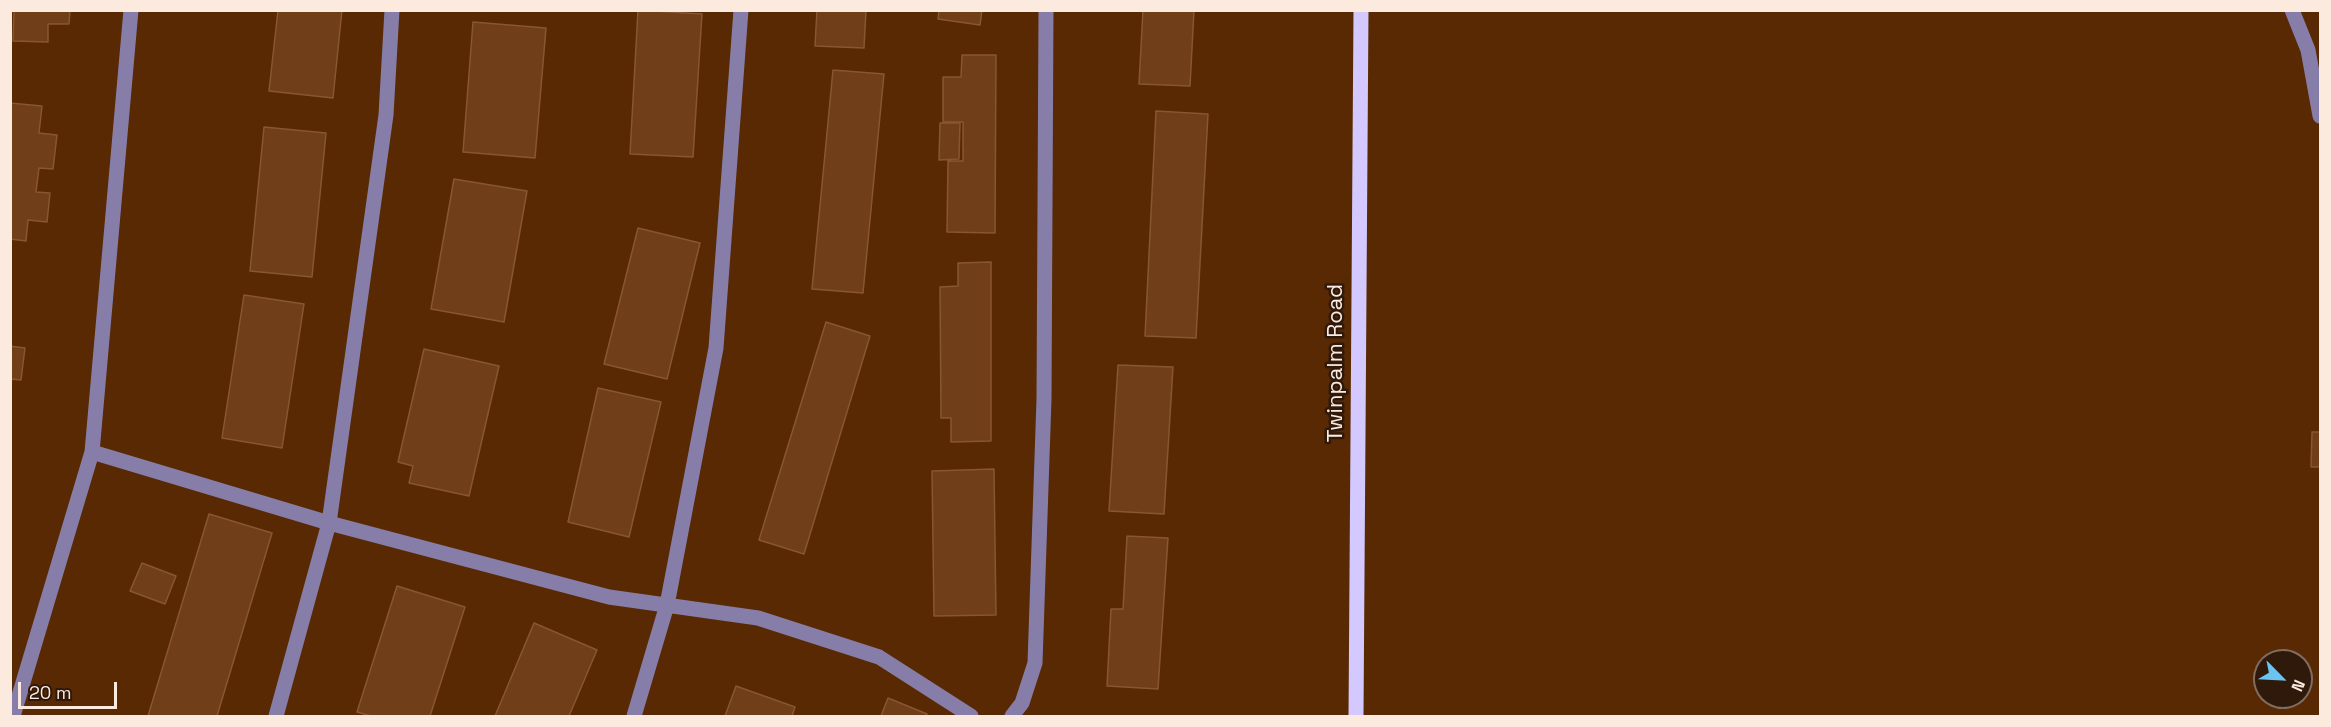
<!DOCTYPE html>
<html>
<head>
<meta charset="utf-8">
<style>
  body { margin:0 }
  #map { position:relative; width:2331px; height:727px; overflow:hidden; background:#582902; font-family:"Space Grotesk",sans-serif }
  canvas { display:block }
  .frame { position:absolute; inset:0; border:12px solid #fceadf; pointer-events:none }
  .north { position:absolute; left:2253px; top:649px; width:60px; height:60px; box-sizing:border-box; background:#2e190b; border:2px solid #806d60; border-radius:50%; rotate:114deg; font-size:16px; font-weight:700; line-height:24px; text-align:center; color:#fceadf }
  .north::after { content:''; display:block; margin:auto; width:21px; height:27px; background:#6ac3f1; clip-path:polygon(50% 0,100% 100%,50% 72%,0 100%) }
  .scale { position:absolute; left:18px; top:682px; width:99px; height:27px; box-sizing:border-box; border:3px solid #fceadf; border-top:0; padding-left:8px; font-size:18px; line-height:21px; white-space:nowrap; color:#fceadf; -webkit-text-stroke:4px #2e190b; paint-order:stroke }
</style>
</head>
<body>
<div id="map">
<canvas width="2331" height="727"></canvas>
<div class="frame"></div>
<div class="north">N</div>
<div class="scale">20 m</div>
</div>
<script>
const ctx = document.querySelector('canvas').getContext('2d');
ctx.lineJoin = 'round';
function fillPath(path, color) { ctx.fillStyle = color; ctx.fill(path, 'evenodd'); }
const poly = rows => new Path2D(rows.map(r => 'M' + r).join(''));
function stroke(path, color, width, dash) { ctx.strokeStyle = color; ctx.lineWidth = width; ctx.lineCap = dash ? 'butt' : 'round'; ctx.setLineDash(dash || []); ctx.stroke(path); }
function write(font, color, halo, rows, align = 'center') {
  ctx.font = font + ' "Space Grotesk",sans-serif'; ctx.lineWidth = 5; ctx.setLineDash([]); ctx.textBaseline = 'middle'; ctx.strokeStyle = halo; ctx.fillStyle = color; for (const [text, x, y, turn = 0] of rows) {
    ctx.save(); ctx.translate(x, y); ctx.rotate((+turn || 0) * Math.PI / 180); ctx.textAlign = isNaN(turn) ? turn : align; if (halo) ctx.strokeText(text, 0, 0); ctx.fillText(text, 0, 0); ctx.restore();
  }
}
const building = poly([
  [14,10,70,10,69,24,48,24,48,42,13,41,14,10],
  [278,10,342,10,333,98,269,91,278,10],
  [638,10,702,14,693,157,630,154,638,10],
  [817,10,866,10,864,48,815,46,817,10],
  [939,10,982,10,980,25,938,19,939,10],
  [1143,10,1194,10,1190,86,1139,84,1143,10],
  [473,22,546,28,535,158,463,152,473,22],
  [962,55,996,55,995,233,947,232,948,161,963,161,963,122,943,122,943,77,961,77,962,55],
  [833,70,884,74,863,293,812,289,833,70],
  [10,103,42,106,39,133,57,135,53,169,39,168,36,192,50,193,47,222,28,220,26,241,10,239,10,103],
  [1156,111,1208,114,1196,338,1145,336,1156,111],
  [940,123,960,123,959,159,939,160,940,123],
  [264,127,326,133,312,277,250,271,264,127],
  [454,179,527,191,504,322,431,309,454,179],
  [638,228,700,243,667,379,604,364,638,228],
  [991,262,991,441,951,442,951,418,941,418,940,287,958,286,958,263,991,262],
  [244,295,304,304,282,448,222,438,244,295],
  [826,322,870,336,804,554,759,540,826,322],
  [10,346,25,348,21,380,10,379,10,346],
  [424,349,499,366,469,496,409,483,413,466,398,462,424,349],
  [1118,365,1173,367,1164,514,1109,511,1118,365],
  [598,388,661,402,629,537,568,522,598,388],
  [2312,432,2320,432,2320,467,2311,467,2312,432],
  [994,469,996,615,934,616,932,471,994,469],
  [209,514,272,533,217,716,148,716,209,514],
  [1127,536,1168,538,1158,689,1107,686,1111,609,1123,609,1127,536],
  [142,563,176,576,165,604,130,591,142,563],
  [397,586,465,607,430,716,371,716,357,712,397,586],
  [534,623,597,650,569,716,495,716,534,623],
  [736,686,795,707,792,716,725,716,736,686],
  [888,698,927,714,926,716,881,716,888,698]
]);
fillPath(building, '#713e1a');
stroke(building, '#895634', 1.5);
stroke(poly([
  [2292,10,2308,50,2320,116],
  [92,452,329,523,609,597,758,618,879,657,971,716],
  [13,716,92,452,131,10],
  [276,716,329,523,386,115,392,10],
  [634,716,667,605,716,348,741,10],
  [1012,716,1022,703,1035,663,1044,399,1046,10]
]), '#867ea9', 15);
stroke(poly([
  [1356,716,1361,10]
]), '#d3c9fe', 15);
write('22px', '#fceadf', '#2e190b', [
  ["Twinpalm Road",1336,363,-90]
]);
</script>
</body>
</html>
